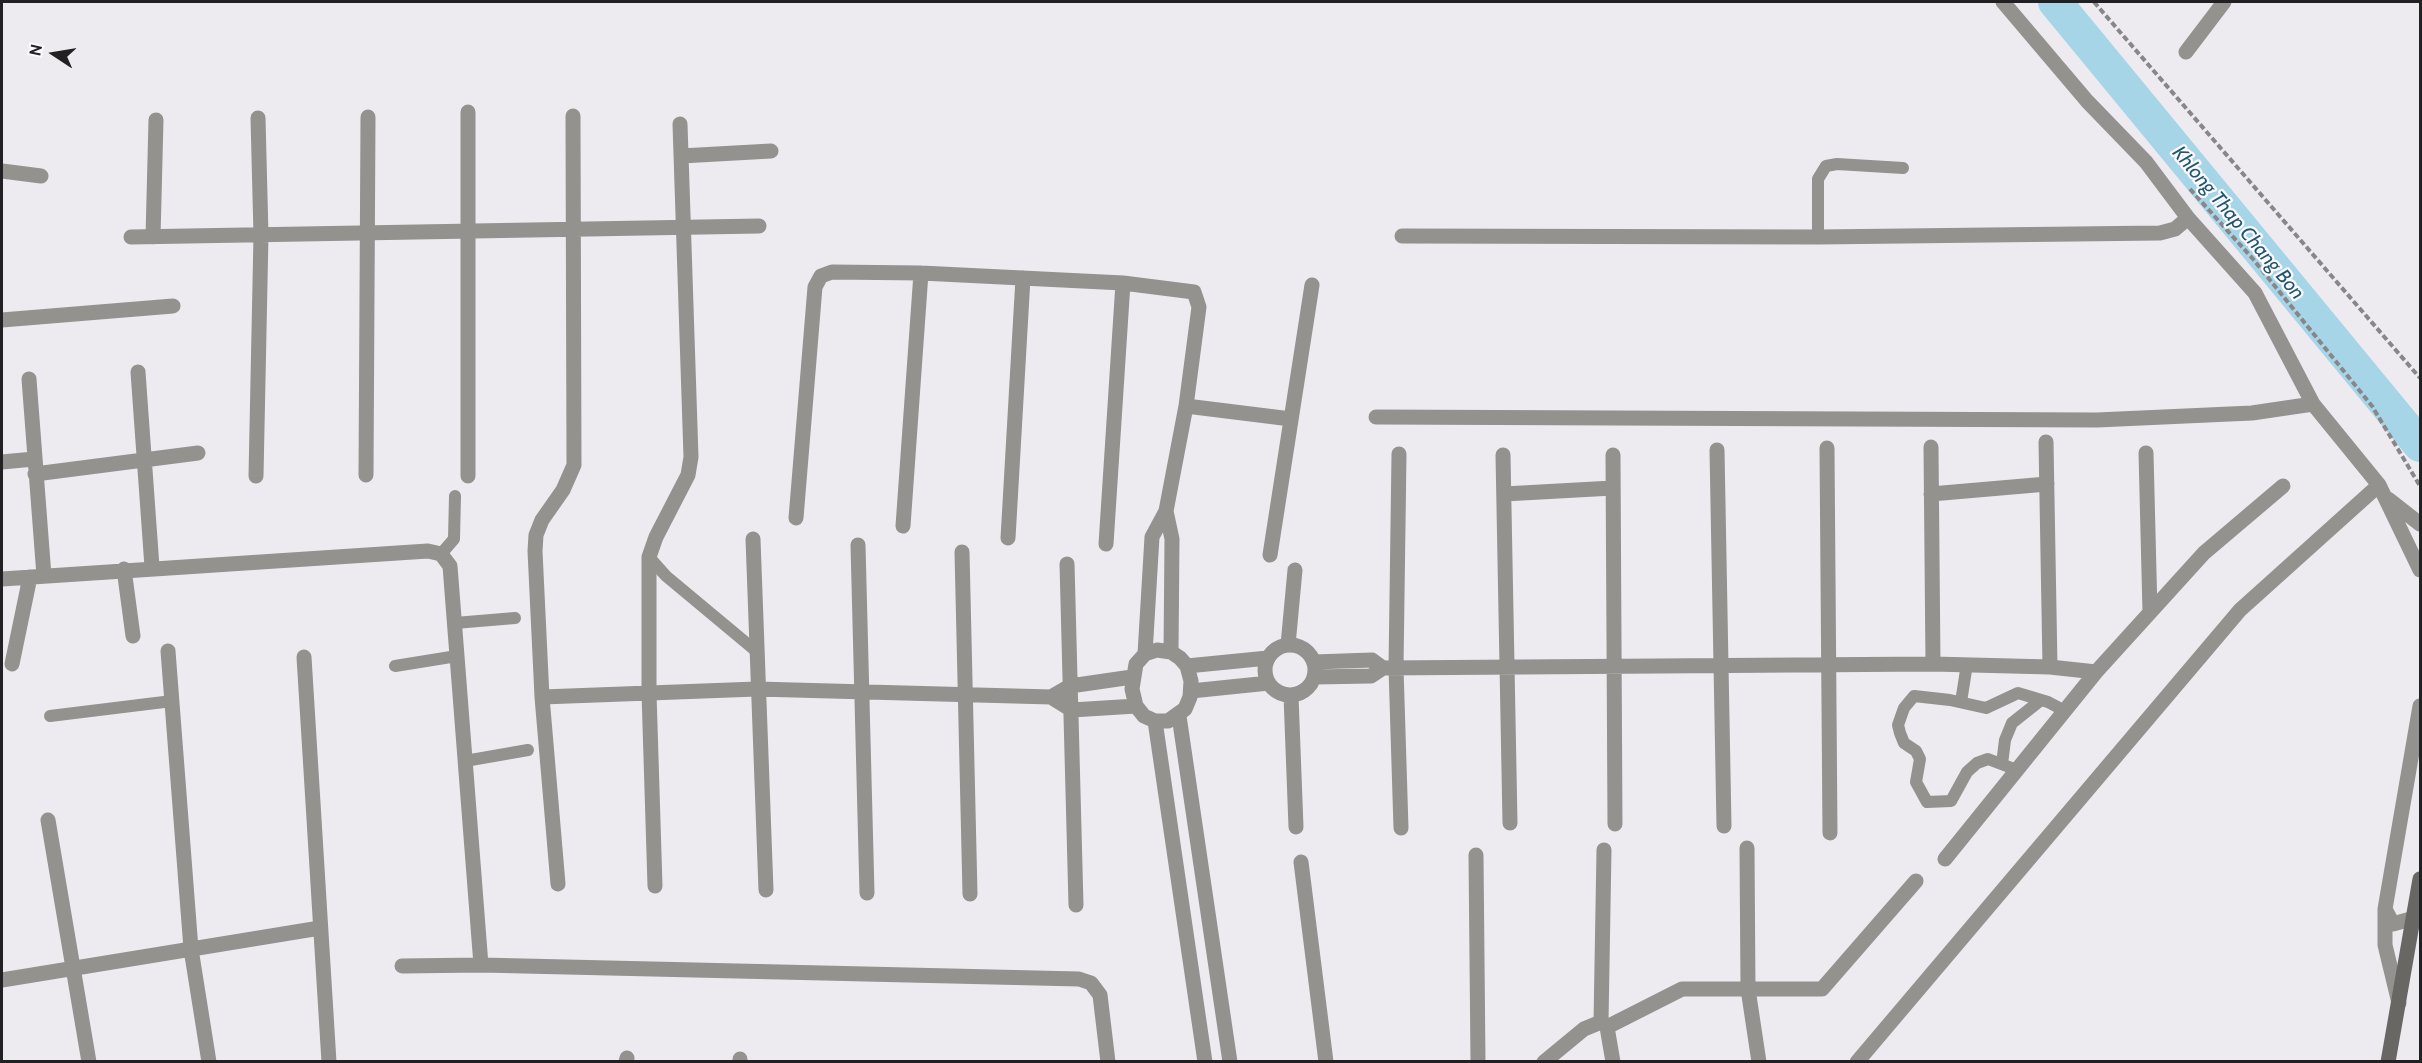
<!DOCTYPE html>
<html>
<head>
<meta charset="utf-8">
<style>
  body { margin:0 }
  #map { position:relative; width:2422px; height:1063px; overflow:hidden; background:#eeebf0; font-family:Cabin,sans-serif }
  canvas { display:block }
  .frame { position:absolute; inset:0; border:3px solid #212022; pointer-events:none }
  .north { position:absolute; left:24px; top:24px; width:60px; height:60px; -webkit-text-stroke:4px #fcf8fd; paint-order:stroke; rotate:282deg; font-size:16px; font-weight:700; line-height:24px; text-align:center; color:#212022 }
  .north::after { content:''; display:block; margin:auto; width:21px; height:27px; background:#212022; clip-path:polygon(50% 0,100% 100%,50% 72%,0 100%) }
</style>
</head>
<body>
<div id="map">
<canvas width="2422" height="1063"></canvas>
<div class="frame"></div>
<div class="north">N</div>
</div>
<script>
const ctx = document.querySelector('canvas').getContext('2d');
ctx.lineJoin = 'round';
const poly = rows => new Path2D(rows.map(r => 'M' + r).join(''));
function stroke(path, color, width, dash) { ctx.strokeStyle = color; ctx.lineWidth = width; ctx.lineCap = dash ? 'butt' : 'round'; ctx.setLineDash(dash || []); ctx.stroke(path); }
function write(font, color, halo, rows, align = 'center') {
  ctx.font = font + ' Cabin,sans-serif'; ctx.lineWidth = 4.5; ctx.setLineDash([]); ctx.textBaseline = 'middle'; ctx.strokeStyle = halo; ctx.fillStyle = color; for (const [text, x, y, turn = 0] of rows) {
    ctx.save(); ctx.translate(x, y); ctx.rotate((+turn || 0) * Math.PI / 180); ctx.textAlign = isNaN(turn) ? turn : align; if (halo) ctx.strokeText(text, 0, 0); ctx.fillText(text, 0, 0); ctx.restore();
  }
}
stroke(poly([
  [2055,2,2420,445]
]), '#a6d5e8', 34);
stroke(poly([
  [2094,2,2420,378],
  [2190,189,2253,259,2372,406,2420,486]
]), '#888689', 4, [6, 3]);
stroke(poly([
  [1818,237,1818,179,1826,166,1837,164,1903,168],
  [441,554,454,539,455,496],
  [649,557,666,576,756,651],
  [455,623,515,618],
  [395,666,457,656],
  [1961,702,1967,664],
  [50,716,172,701],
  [465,761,528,750],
  [2002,764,2005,740,2012,723,2041,700],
  [2017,770,1988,759,1977,763,1967,772,1951,801,1927,802,1916,782,1920,759,1916,751,1904,743,1900,733,1898,725,1904,708,1914,696,1950,700,1986,708,2018,693,2048,702,2065,711]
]), '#93928f', 12);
stroke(poly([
  [2003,2,2087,101,2146,162,2188,218,2255,293,2313,404,2379,485,2420,570],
  [2186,52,2224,2],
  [468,112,468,476],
  [681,156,771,151],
  [2,171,41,176],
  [1402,236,1818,237,2160,233,2175,229,2188,218],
  [131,237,759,226],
  [153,237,156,120],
  [2,320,173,306],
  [138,372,152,567],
  [29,379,44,576],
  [1186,406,1291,419],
  [1376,417,2097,420,2252,413,2313,404],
  [2046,442,2050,667],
  [1931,447,1933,664],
  [1827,448,1830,833],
  [1717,450,1724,826],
  [2146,453,2150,612],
  [1399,454,1396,668,1401,828],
  [1503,455,1510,823],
  [1613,455,1615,824],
  [2,462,34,459],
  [35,474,198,453],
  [366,475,368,117],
  [256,476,261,235,258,118],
  [1504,494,1613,488],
  [1931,494,2047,484],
  [2388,499,2420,524],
  [796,518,815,287,821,276,832,272,921,273,1123,283,1194,292,1199,307,1186,406,1166,511],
  [903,526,921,273],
  [1008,538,1023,278],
  [753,539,766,890],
  [1106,544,1123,283],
  [858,545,867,893],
  [962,552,970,894],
  [1270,555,1312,285],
  [1067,564,1076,905],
  [124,569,133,636],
  [2,579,428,551,441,554,450,566,481,965,1079,979,1091,983,1100,995,1108,1062],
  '1265 670a25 25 0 1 1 50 0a25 25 0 1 1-50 0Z',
  [1288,645,1295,570],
  [1157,650,1171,652,1180,658,1187,666,1191,681,1190,697,1185,709,1168,721,1155,721,1144,716,1136,706,1132,689,1136,664,1145,654,1157,650],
  [168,651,191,949,209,1062],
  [1145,654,1152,537,1166,511,1172,539,1171,652],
  [304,657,329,1062],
  [1314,662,1372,660,1383,668,1371,676,1314,677],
  [12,664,30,577],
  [1187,666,1268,658],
  [1383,668,1933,664,2050,667,2096,672],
  [1132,677,1070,686,1051,697,1072,710,1136,706],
  [1191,691,1269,683],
  [1291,696,1296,827],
  [542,697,757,689,1051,697],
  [1179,716,1230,1062],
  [1155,721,1205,1062],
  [48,820,89,1062],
  [1747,848,1748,989,1759,1062],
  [1604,850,1601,1022,1607,1027,1613,1062],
  [1476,855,1478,1062],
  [1945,859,2096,672,2204,553,2283,486],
  [1301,862,1326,1062],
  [558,884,542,697,535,551,536,535,542,520,563,490,574,465,573,116],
  [655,886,649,693,649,557,656,537,688,475,691,457,680,124],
  [2385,909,2393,924,2414,918],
  [402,966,481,965],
  [2,980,320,928],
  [2399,1003,2385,945,2385,909,2420,706],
  [1607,1027,1682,989,1822,989,1916,881],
  [626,1062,627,1058],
  [740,1062,740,1059],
  [1544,1062,1584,1029,1601,1022],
  [1857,1062,2240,610,2379,485]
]), '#93928f', 15);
stroke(poly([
  [2388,1062,2420,879]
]), '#686764', 15);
write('italic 20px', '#1c586c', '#fcf8fd', [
  ["Khlong Thap Chang Bon",2238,223,50]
]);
</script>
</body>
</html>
